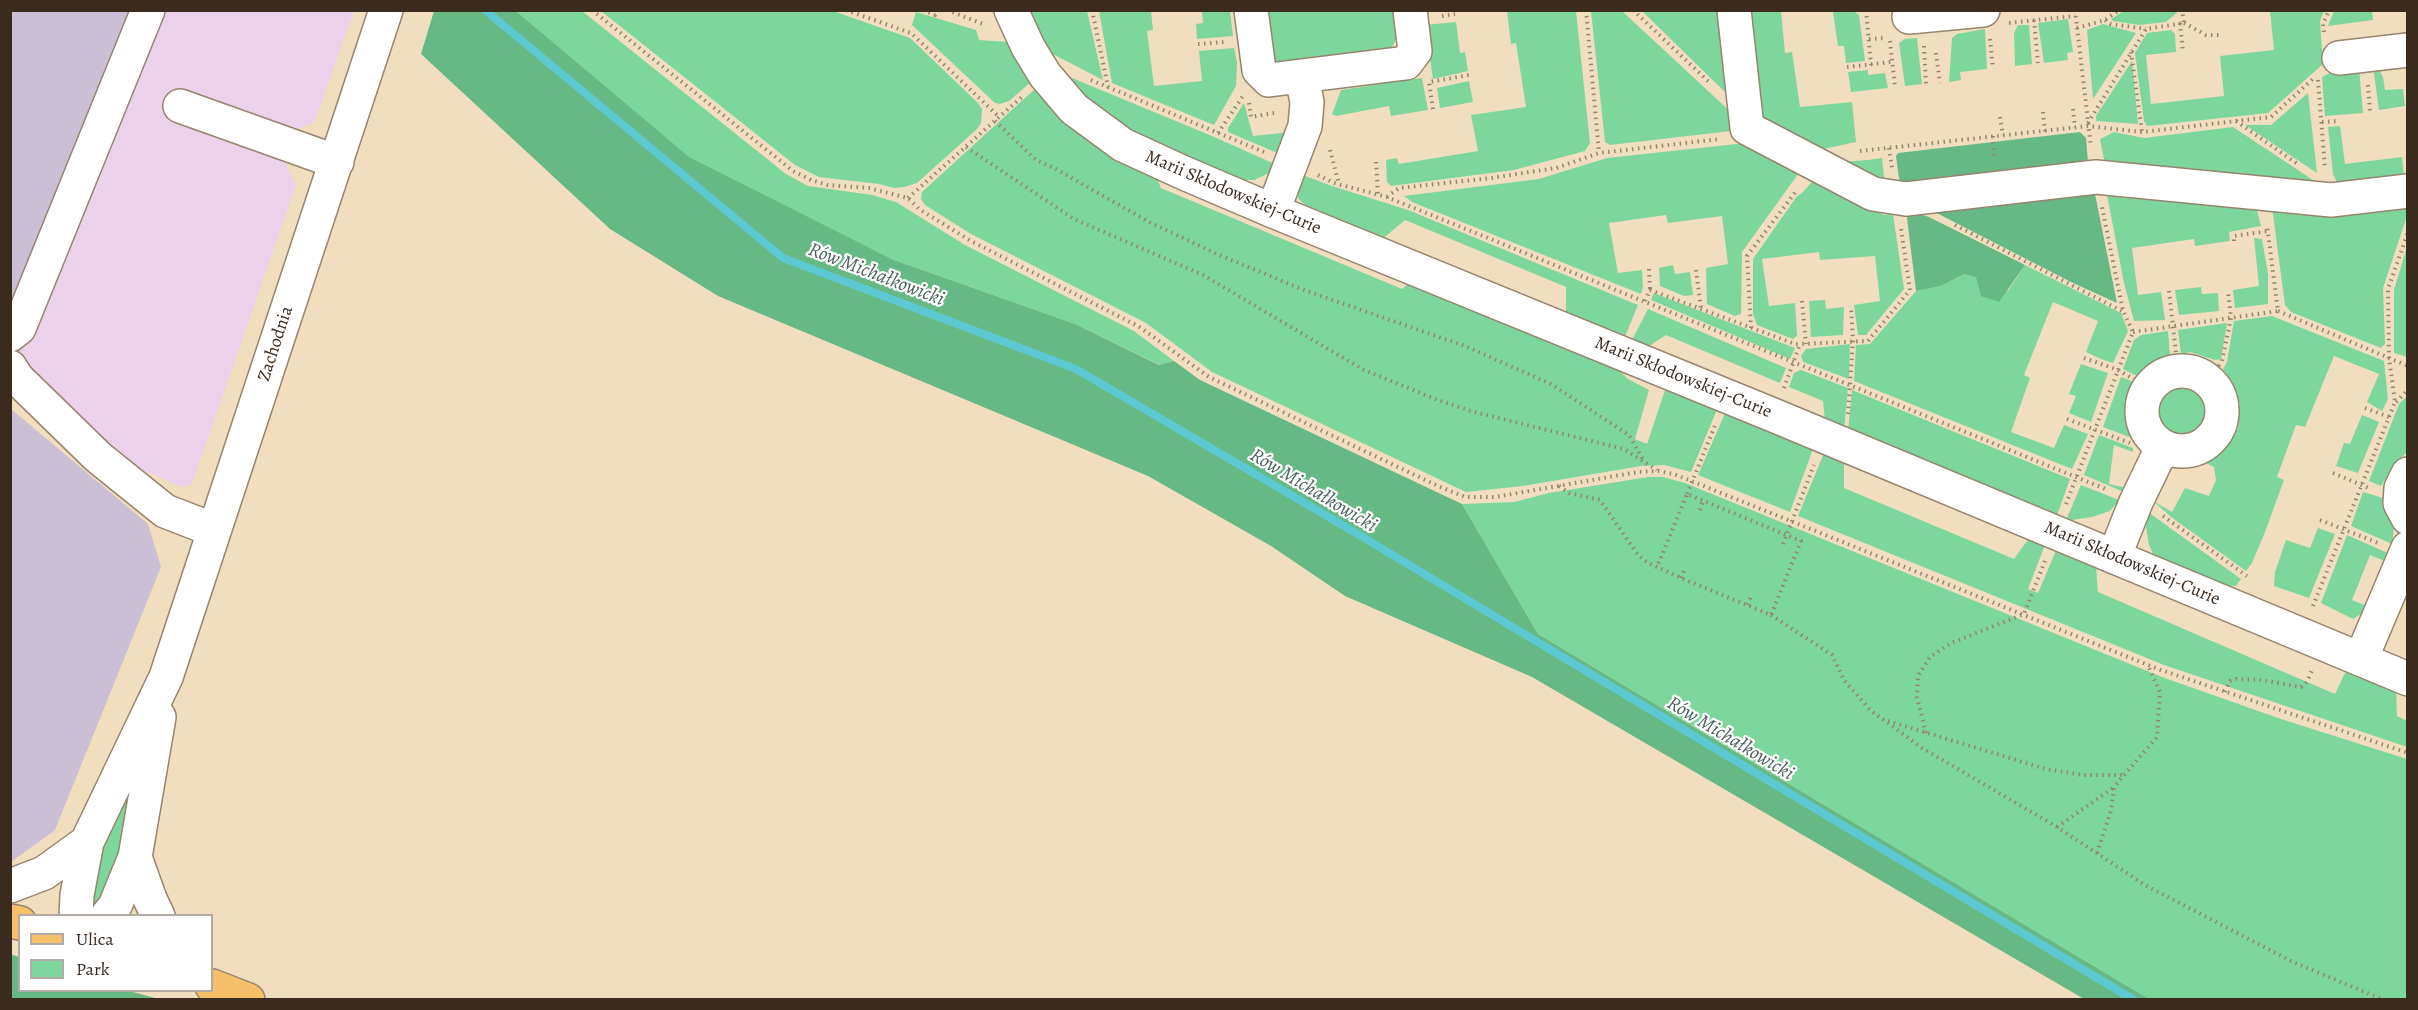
<!DOCTYPE html>
<html>
<head>
<meta charset="utf-8">
<style>
  body { margin:0 }
  #map { position:relative; width:2418px; height:1010px; overflow:hidden; background:#f1debf; font-family:Alegreya,serif }
  canvas { display:block }
  .frame { position:absolute; inset:0; border:12px solid #3b2a1e; pointer-events:none }
  .legend { position:absolute; left:18px; top:914px; width:195px; height:78px; box-sizing:border-box; background:#fff; border:2px solid #b1aaa5; margin:0; padding:8px 10px; list-style:none; font-size:18px; color:#3b2a1e }
  .legend li { display:flex; align-items:center; gap:12px; height:30px }
  .legend b { width:30px; border:2px solid #b1aaa5 }
</style>
</head>
<body>
<div id="map">
<canvas width="2418" height="1010"></canvas>
<div class="frame"></div>
<ul class="legend">
<li><b style="height:8px;background:#f6c06b"></b>Ulica</li>
<li><b style="height:16px;background:#7dd79d"></b>Park</li>
</ul>
</div>
<script>
const c = document.querySelector('canvas').getContext('2d');
c.lineJoin = 'round';
function fillPath(path, color) {
  c.fillStyle = color;
  c.fill(path, 'evenodd');
}
function shape(rows) {
  const path = new Path2D();
  for (const r of rows) {
    if (r.length === 3) {
      path.moveTo(r[0] + r[2], r[1]);
      path.arc(r[0], r[1], r[2], 0, 2 * Math.PI);
      continue;
    }
    path.moveTo(r[0], r[1]);
    for (let i = 2; i < r.length; i += 2) path.lineTo(r[i], r[i + 1]);
  }
  return path;
}
function strokePath(path, color, width, dash) {
  c.strokeStyle = color;
  c.lineWidth = width;
  c.lineCap = dash ? 'butt' : 'round';
  c.setLineDash(dash || []);
  c.stroke(path);
}
function write(font, color, halo, rows, align = 'center') {
  c.font = font + ' Alegreya,serif';
  c.lineWidth = 4.5;
  c.setLineDash([]);
  c.textBaseline = 'middle';
  c.strokeStyle = halo;
  c.fillStyle = color;
  for (const [text, x, y, turn = 0] of rows) {
    c.save();
    c.translate(x, y);
    c.rotate((+turn || 0) * Math.PI / 180);
    c.textAlign = isNaN(turn) ? turn : align;
    if (halo) c.strokeText(text, 0, 0);
    c.fillText(text, 0, 0);
    c.restore();
  }
}
fillPath(shape([
  [159,11,354,11,314,123,292,131,282,157,296,185,192,484,182,487,129,464,30,368,19,355]
]), '#ecd1ea');
fillPath(shape([
  [11,11,159,11,19,355,11,382],
  [11,409,148,524,161,567,55,830,11,862]
]), '#cbbfd5');
fillPath(shape([
  [516,11,582,11,786,174,808,186,872,195,896,202,965,245,1134,331,1174,361,1160,365,1075,324,894,260,688,157],
  [601,11,833,11,910,38,977,102,982,109,981,123,977,129,917,183,904,187,894,188,879,184,819,177,795,165],
  [1027,11,1087,11,1103,80,1045,50],
  [1099,11,1151,11,1153,30,1147,31,1154,86,1202,81,1199,51,1234,48,1237,62,1236,86,1214,125,1112,83],
  [1202,11,1230,11,1233,36,1197,39,1196,24,1203,23],
  [1262,11,1395,11,1398,34,1393,46,1382,53,1289,67,1273,62],
  [1507,11,1576,11,1590,143,1585,151,1514,170,1391,186,1387,182,1386,160,1397,158,1399,164,1478,151,1471,115,1526,107,1516,43,1511,44],
  [1591,11,1622,11,1735,116,1736,125,1731,131,1610,145,1605,142],
  [1642,11,1724,11,1727,94],
  [1747,11,1781,11,1785,53,1792,52,1800,107,1852,102,1856,142,1819,150,1759,116],
  [2124,11,2179,10,2179,11,2166,22,2139,25,2113,21,2111,19],
  [2270,11,2324,11,2320,21,2323,64,2268,113,2147,126,2144,121,2135,53,2147,33,2171,30,2175,34,2176,52,2146,55,2151,104,2224,96,2220,56,2274,50],
  [2334,11,2372,11,2373,20,2328,26],
  [916,12,976,30,979,40,1009,42,1032,81,1009,101,1000,104,995,103,912,25],
  [1855,12,1859,15,1865,61,1846,63,1844,46,1838,46,1833,12],
  [2068,19,2073,52,2067,53,2068,60,2044,63,2038,23],
  [1456,22,1460,53,1465,52,1468,71,1433,79,1425,25],
  [2103,24,2136,33,2093,99,2087,30],
  [2018,25,2029,25,2032,64,2015,66,2014,33],
  [1985,29,1987,69,1960,72,1961,80,1949,82,1952,38,1957,34],
  [1917,38,1922,84,1905,86,1899,43,1905,39],
  [2132,61,2138,124,2096,121,2096,116],
  [2373,66,2377,66,2383,77,2385,90,2403,89,2405,106,2379,110],
  [2359,68,2363,113,2325,116,2322,77,2337,69],
  [1868,70,1868,75,1885,73,1888,88,1851,92,1848,72],
  [1060,73,1212,136,1277,165,1267,174,1254,180,1242,180,1150,142,1092,105],
  [1422,78,1428,110,1391,116,1389,106,1336,116,1332,114,1341,90],
  [1469,81,1473,102,1440,108,1437,88],
  [1036,88,1156,176,1161,188,1402,289,1413,280,1611,363,1628,379,1649,390,1635,439,1647,444,1666,387,1718,407,1691,472,1664,465,1641,466,1523,486,1466,492,1212,372,1146,323,971,234,925,205,921,199,922,192],
  [2308,93,2317,173,2245,125,2271,125],
  [1244,103,1253,136,1291,132,1282,155,1228,132,1228,128],
  [2340,126,2345,164,2402,157,2404,176,2338,184,2333,174,2328,127],
  [2233,127,2316,182,2105,165,2100,139,2114,132,2144,138],
  [1746,143,1801,170,1742,252,1741,314,1735,316,1707,304,1706,268,1728,264,1722,216,1668,223,1666,215,1609,223,1618,273,1642,270,1643,287,1641,294,1412,202,1404,196,1539,179,1607,158],
  [1882,158,1885,186,1840,162,1868,160],
  [1300,174,1329,185,1408,210,1638,305,1624,339,1566,316,1566,287,1405,220,1381,240,1306,206,1298,198,1296,186],
  [1816,177,1884,215,1893,214,1904,289,1866,335,1858,335,1854,305,1880,301,1875,256,1820,260,1819,252,1762,259,1769,306,1795,303,1797,336,1793,339,1757,325,1753,314,1753,259,1797,196,1802,193],
  [2106,190,2256,206,2261,226,2229,232,2230,241,2195,246,2194,239,2132,248,2138,295,2161,292,2165,320,2134,321,2124,283],
  [2407,199,2407,216,2383,288,2385,344,2381,348,2291,312,2285,305,2272,207],
  [2254,238,2262,239,2268,274,2268,304,2235,308,2233,290,2259,286],
  [2407,247,2407,357,2394,353,2394,290],
  [1673,265,1675,274,1690,272,1693,295,1684,296,1660,286,1659,268],
  [2025,265,2121,313,2128,331,2113,363,2101,359,2086,352,2098,321,2053,302,2024,375,2030,378,2011,432,2054,448,2064,425,2088,434,2072,469,1854,381,1856,345,1870,344,1916,291,1941,286,1964,274,1976,276,2008,291],
  [2201,287,2202,294,2218,293,2219,311,2179,315,2175,290],
  [1654,293,1795,348,1790,359,1651,300],
  [1825,300,1826,309,1844,307,1843,335,1811,337,1809,301],
  [1648,309,1786,368,1780,383,1666,335,1646,348,1631,342],
  [2272,316,2384,361,2388,399,2382,411,2367,402,2379,374,2334,356,2305,427,2296,425,2277,477,2284,480,2265,532,2252,563,2246,571,2171,517,2153,501,2172,512,2185,488,2209,496,2216,480,2214,467,2202,461,2218,454,2238,429,2240,404,2230,379,2223,369,2227,362,2234,321],
  [2227,323,2221,359,2215,360,2190,352,2181,354,2178,330],
  [2168,331,2170,356,2156,360,2139,377,2123,369,2134,340,2141,335],
  [1850,344,1849,379,1803,362,1801,356,1806,349],
  [2081,364,2108,373,2091,422,2069,413,2076,396,2069,394],
  [1801,370,1848,388,1844,430,1825,421,1823,401,1789,387,1794,373],
  [2121,377,2136,383,2127,411,2132,438,2103,427],
  [2184,407,28],
  [1852,390,2070,479,2056,518,1848,431],
  [2407,396,2407,452,2391,469,2381,486,2369,481,2399,404],
  [1726,411,1813,449,1790,512,1698,475],
  [2362,415,2379,422,2358,473,2336,466,2344,443,2350,444],
  [2099,435,2133,448,2133,452,2114,445,2109,484,2127,488,2126,493,2084,475],
  [1824,453,1844,463,1844,488,2014,559,2029,538,2045,545,2028,589,2038,593,2057,548,2096,567,2098,592,2335,694,2345,673,2350,670,2396,689,2397,716,2407,721,2407,747,2164,665,1798,516],
  [1648,477,1663,477,1685,483,2162,677,2281,719,2407,759,2407,999,2149,999,1538,634,1462,504,1514,502,1549,493],
  [2081,485,2119,500,2110,511,2092,517,2072,520,2067,518],
  [2363,492,2383,498,2386,513,2394,527,2392,544,2351,526],
  [2148,512,2241,579,2236,586,2224,585,2154,556,2149,545,2146,527],
  [2318,528,2335,534,2309,598,2274,586,2275,572,2286,540,2310,548],
  [2347,535,2390,554,2387,562,2370,555,2352,600,2367,606,2361,614,2353,619,2321,603],
  [146,747,108,900,97,914,85,904,86,889,141,749]
]), '#7dd79d');
fillPath(shape([
  [434,11,516,11,689,157,894,260,1075,324,1159,365,1174,361,1200,380,1462,504,1538,634,2149,999,2084,999,1532,677,1345,596,1271,546,1148,476,718,296,610,229,421,54],
  [2080,132,2086,138,2088,162,1900,186,1896,156,1898,153],
  [2089,187,2095,194,2117,303,2071,282,1923,206],
  [1906,210,1929,217,2025,265,1999,302,1981,296,1976,277,1964,274,1941,286,1916,291],
  [10,954,19,957,20,990,129,991,159,999,11,999]
]), '#66b884');
strokePath(shape([
  [485,10,783,258,1076,369,1361,536,2134,1000]
]), '#5cc9d0', 8);
const minor = shape([
  [1011,10,1028,47,1045,75,1074,109,1123,145,1184,173,1273,211,1773,415,2408,679],
  [1251,10,1259,70,1269,80,1406,63,1415,51,1410,10],
  [1734,10,1747,128,1873,194,1906,199,2096,177,2331,200,2408,191],
  [1909,17,1983,10],
  [2339,58,2408,50],
  [180,106,337,162],
  [1273,211,1305,126,1307,102,1302,77],
  [10,335,19,328,148,10],
  [10,367,17,378,98,457,165,511,214,530],
  [2182,411,40],
  [2408,474,2401,488,2400,503,2408,518],
  [2114,557,2136,502,2163,446],
  [2361,659,2408,548],
  [135,857,150,899,158,916],
  [10,886,44,873,87,842],
  [76,916,77,895,87,842,166,677,386,10],
  [107,916,115,906,135,857,159,717]
]);
const major = shape([
  [10,921,20,923],
  [212,986,248,1000]
]);
strokePath(minor, '#96846e', 36);
strokePath(major, '#96846e', 36);
strokePath(shape([
  [592,10,793,171,811,180,828,185,869,188,908,198,919,209,971,241,1138,326,1209,377,1438,486,1465,497,1495,497,1638,472,1658,471,1674,474,2158,669,2408,753],
  [846,10,911,33,999,117],
  [923,10,935,15,937,10],
  [947,10,983,24],
  [1092,10,1108,87],
  [1586,10,1599,153],
  [1633,10,1710,83],
  [1866,10,1871,65],
  [2075,10,2091,147],
  [1442,16,1455,14],
  [2034,20,2038,63],
  [2105,20,2111,24,2146,29],
  [2009,23,2075,16],
  [2180,23,2183,51],
  [2184,23,2206,35,2221,35],
  [2077,28,2105,20,2119,10],
  [2324,32,2323,24,2329,10],
  [1869,39,1886,38],
  [1990,39,1993,68],
  [1890,41,1895,87],
  [1198,44,1224,42],
  [1924,46,1926,84],
  [2131,52,2142,132],
  [1936,53,1940,83],
  [1847,67,1891,62],
  [1091,80,1264,152],
  [2318,80,2325,168],
  [2368,85,2370,111],
  [1249,103,1251,117,1274,113],
  [1433,109,1429,82,1469,75],
  [2073,109,2075,127],
  [2043,112,2045,131],
  [2000,117,2003,135],
  [995,121,1036,160,1054,168,1149,222,1217,254,1304,290,1465,346,1551,384,1629,435,1644,461],
  [2236,121,2299,165],
  [2322,122,2339,121],
  [2088,123,2146,29,2184,23,2182,10],
  [1218,133,1243,96],
  [1993,136,1994,159],
  [966,147,1074,219,1203,275,1362,369,1435,399,1474,412,1624,449,1657,470],
  [1889,148,1892,168],
  [1330,150,1339,184],
  [1860,151,2088,126,2142,132,2271,117,2315,77],
  [2407,156,2408,157],
  [1376,162,1378,194],
  [1318,175,1334,183,1387,197,2108,490],
  [1387,197,1399,188,1491,178,1556,168,1599,153,1720,139],
  [908,198,1024,95],
  [1955,225,2122,311],
  [2234,241,2234,236,2268,231],
  [1649,269,1650,290],
  [1696,270,1701,309],
  [2169,291,2178,371],
  [1645,301,1650,290,1795,344,1868,341,1910,290,1901,229],
  [1802,301,1806,344],
  [2278,311,2408,366],
  [1751,328,1747,256,1797,190],
  [2133,332,2278,311,2267,225],
  [2084,358,2118,370,2149,388],
  [2209,381,2222,361,2231,318,2228,291],
  [1784,388,1800,344],
  [2396,402,2408,390],
  [2365,408,2389,417],
  [1848,414,1853,341,1851,306],
  [2067,419,2130,443],
  [2333,473,2371,489],
  [1559,486,1569,493,1600,500,1638,555,1648,563,1657,567,1681,578,1771,615,1801,541,1687,494,1657,567],
  [1687,494,1716,423],
  [2066,504,2133,332,2123,311,2102,207],
  [1700,510,1703,501],
  [2163,516,2247,576],
  [2320,520,2378,543],
  [1783,544,1814,465],
  [1681,578,1685,568],
  [1748,605,1751,596],
  [2313,606,2395,402,2389,358,2388,289,2408,232],
  [1771,615,1832,655,1844,680,1870,710,1922,748,2057,827,2145,885,2293,962,2384,1000],
  [2225,692,2230,681,2236,679,2262,680,2301,687,2307,682,2312,670],
  [1888,721,2046,769,2083,775,2125,775],
  [1926,733,1917,697,1918,676,1930,657,1951,643,2024,614,2045,561],
  [2057,827,2113,788],
  [2097,853,2111,811,2114,787,2157,737,2160,692,2148,666]
]), '#96846e', 4, [1.5, 4.5]);
strokePath(minor, '#fff', 33);
strokePath(major, '#f6c06b', 33);
write('18px', '#3b2a1e', '#fff', [
  ["Marii Skłodowskiej-Curie",1233,193,23],
  ["Zachodnia",276,344,-72],
  ["Marii Skłodowskiej-Curie",1683,378,22],
  ["Marii Skłodowskiej-Curie",2132,564,23]
]);
write('italic 20px', '#47625c', '#fff', [
  ["Rów Michałkowicki",876,275,21],
  ["Rów Michałkowicki",1313,491,31],
  ["Rów Michałkowicki",1730,739,31]
]);
</script>
</body>
</html>
